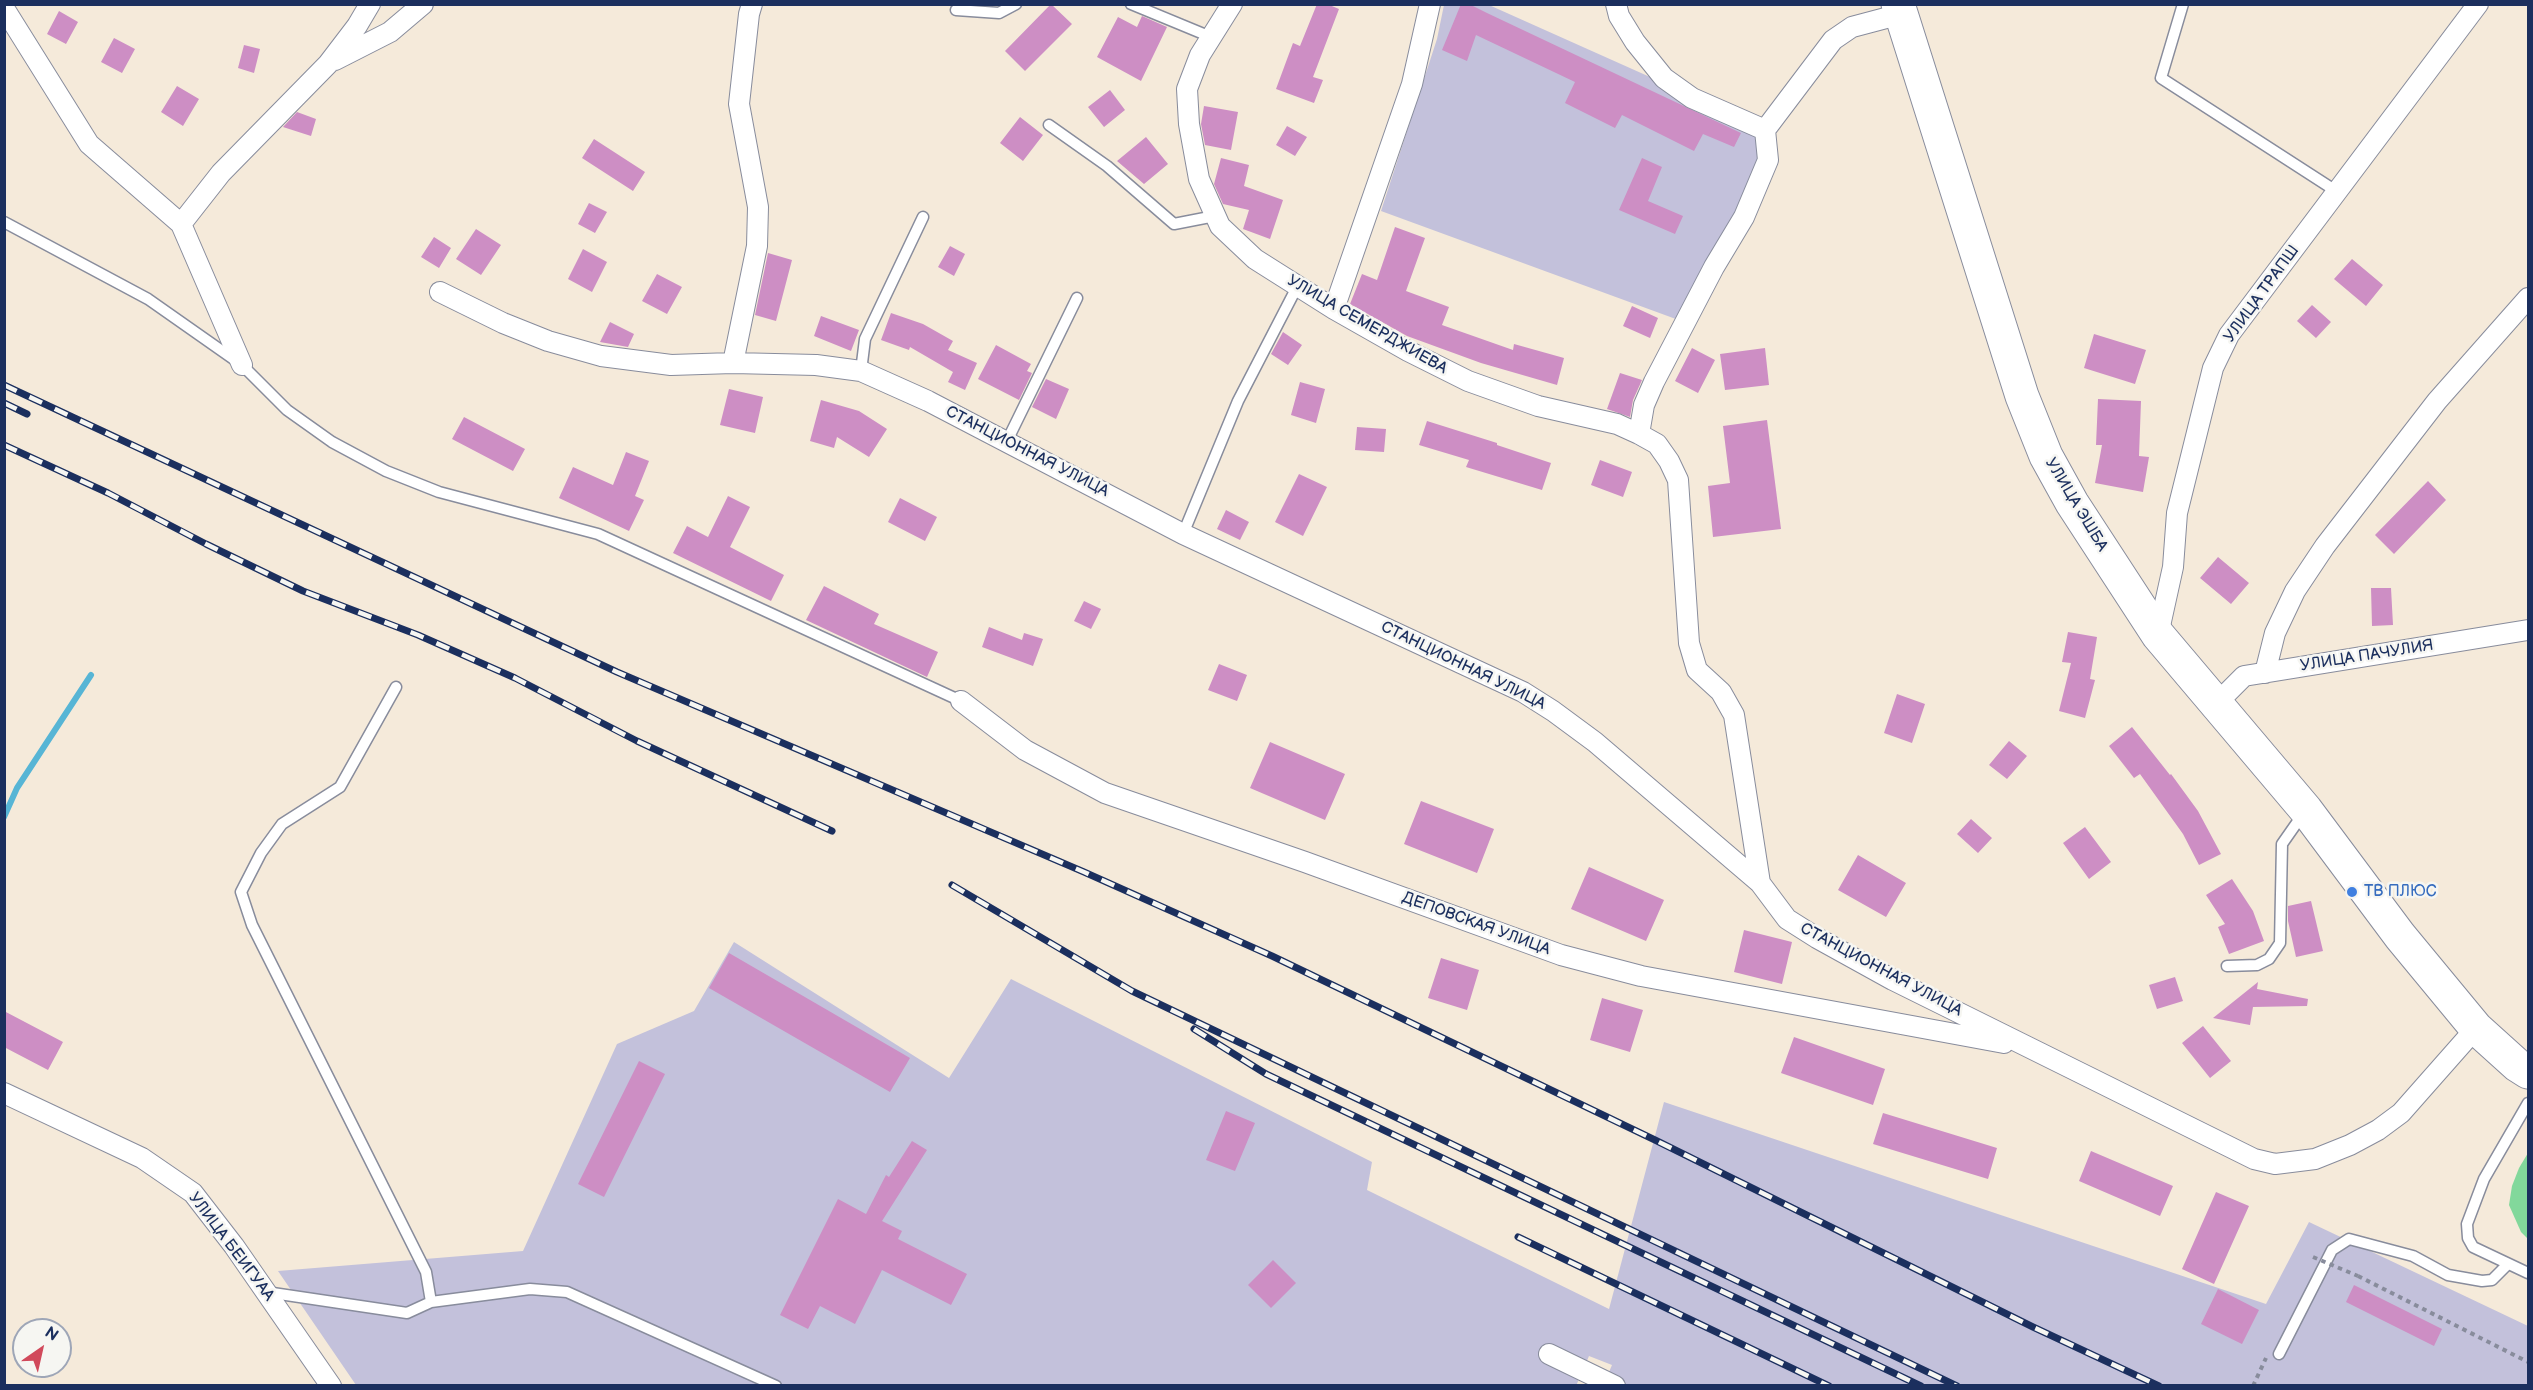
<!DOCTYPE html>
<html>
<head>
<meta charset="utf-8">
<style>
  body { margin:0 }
  #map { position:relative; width:2533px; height:1390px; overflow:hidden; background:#f5eada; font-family:"Balsamiq Sans",sans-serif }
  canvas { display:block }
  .frame { position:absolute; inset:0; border:6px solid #1b2f5e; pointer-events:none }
  .north { position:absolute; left:12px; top:1318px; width:60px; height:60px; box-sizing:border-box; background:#f6f6f2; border:2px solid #9ea6b7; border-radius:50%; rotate:34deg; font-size:16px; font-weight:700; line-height:24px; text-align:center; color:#1b2f5e }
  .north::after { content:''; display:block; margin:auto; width:21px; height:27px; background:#d1495b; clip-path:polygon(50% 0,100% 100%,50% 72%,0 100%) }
</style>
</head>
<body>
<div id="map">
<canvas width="2533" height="1390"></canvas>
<div class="frame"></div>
<div class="north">N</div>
</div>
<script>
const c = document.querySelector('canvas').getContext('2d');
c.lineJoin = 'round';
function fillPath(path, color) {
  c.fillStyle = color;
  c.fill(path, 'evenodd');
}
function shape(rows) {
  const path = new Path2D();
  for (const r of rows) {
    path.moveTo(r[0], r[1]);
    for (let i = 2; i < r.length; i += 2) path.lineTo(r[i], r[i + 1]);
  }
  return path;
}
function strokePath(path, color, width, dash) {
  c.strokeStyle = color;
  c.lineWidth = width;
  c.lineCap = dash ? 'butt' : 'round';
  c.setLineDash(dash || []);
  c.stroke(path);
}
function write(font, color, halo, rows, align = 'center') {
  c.font = font + ' "Balsamiq Sans",sans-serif';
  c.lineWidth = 5;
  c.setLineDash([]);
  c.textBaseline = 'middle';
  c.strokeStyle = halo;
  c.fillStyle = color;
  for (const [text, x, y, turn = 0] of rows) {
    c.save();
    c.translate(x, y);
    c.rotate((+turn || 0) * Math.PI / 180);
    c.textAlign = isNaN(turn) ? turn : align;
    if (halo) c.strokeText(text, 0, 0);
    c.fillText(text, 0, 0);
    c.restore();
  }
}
fillPath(shape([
  [1444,5,1489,5,1773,132,1684,322,1381,211,1437,39],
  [734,942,949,1078,1011,979,1372,1162,1367,1190,1609,1309,1664,1102,2266,1304,2309,1222,2528,1326,2528,1385,1603,1386,1612,1365,1589,1356,1576,1386,356,1385,278,1271,523,1251,617,1044,694,1011]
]), '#c3c1db');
fillPath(shape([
  [2528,1153,2528,1239,2521,1232,2509,1205,2512,1186,2519,1168]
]), '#82d89b');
strokePath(shape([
  [4,817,17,788,91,675]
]), '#57b5d5', 6);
fillPath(shape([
  [1051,4,1072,24,1025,71,1005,51],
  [1317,4,1327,4,1339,9,1313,77,1323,80,1314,103,1276,89,1293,43,1300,46],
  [1461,4,1469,4,1487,13,1741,133,1734,147,1703,134,1694,151,1622,115,1615,128,1565,103,1575,82,1476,35,1467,61,1442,50],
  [59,11,78,22,66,44,47,34],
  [1142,16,1167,27,1141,81,1097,57,1118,17,1137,27],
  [114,38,135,49,122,73,101,62],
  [244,45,260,49,254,73,238,68],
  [177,86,199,99,183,126,161,112],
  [1110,90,1125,110,1104,127,1088,107],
  [1204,106,1238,112,1231,150,1205,145,1201,124],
  [297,112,316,119,311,136,283,127],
  [1020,117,1043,135,1023,161,1000,143],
  [1287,126,1307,137,1295,156,1276,145],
  [1146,137,1168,164,1144,184,1117,161],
  [594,139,645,172,633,191,582,158],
  [1221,158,1249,165,1244,186,1283,200,1270,239,1243,229,1249,210,1223,204,1214,184],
  [1642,158,1662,167,1648,201,1683,216,1675,234,1619,210],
  [589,203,607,212,595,233,578,224],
  [1395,227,1425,238,1406,291,1449,307,1442,325,1513,350,1514,344,1564,358,1557,385,1481,363,1407,336,1350,304,1362,274,1377,280],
  [476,229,501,245,481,275,456,259],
  [434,237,451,248,439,268,421,257],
  [950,246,965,254,954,276,938,267],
  [583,249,607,262,592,292,568,279],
  [768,253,792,260,776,321,755,315],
  [2352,259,2383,285,2366,306,2334,279],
  [657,274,682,287,667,314,642,301],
  [2312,305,2331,322,2316,338,2297,321],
  [1632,306,1658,318,1650,338,1623,326],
  [891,313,923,324,953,341,948,350,977,363,965,390,948,382,953,372,910,347,909,350,881,340],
  [821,316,859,330,851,351,814,336],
  [610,322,634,334,628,347,600,342],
  [1283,332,1302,345,1288,365,1271,354],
  [2094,334,2146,350,2135,384,2084,368],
  [996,345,1031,364,1027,371,1032,373,1019,400,978,379],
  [1692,348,1715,360,1698,393,1675,381],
  [1765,348,1769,385,1725,390,1720,354],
  [1620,373,1642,380,1633,400,1630,417,1607,409],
  [1046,379,1069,389,1056,419,1032,407],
  [1300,382,1325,389,1316,423,1291,415],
  [729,389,763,397,755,433,720,425],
  [2098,399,2141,401,2139,456,2149,457,2143,492,2095,483,2102,445,2096,445],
  [821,400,859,411,887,429,869,457,837,437,834,448,810,441],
  [464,417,525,449,513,471,452,439],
  [1767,420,1781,529,1713,537,1708,486,1730,483,1723,426],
  [1427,421,1497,443,1497,445,1551,463,1542,490,1466,467,1469,460,1419,445],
  [1357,427,1386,429,1384,452,1355,450],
  [626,452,649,461,635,496,644,500,629,531,559,498,573,467,613,485],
  [1600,460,1632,472,1623,497,1591,485],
  [1299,474,1327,487,1303,536,1275,522],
  [2428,481,2446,500,2394,554,2375,535],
  [728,496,750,507,730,547,784,575,771,601,673,553,687,526,708,537],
  [900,498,937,517,925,541,888,522],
  [1226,510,1249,522,1240,540,1217,529],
  [2218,557,2249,583,2231,604,2200,578],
  [824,586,879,614,874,624,938,652,927,677,806,620],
  [2371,588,2391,588,2393,625,2372,626],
  [1084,601,1101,609,1091,629,1074,621],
  [989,627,1022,640,1024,633,1043,639,1033,666,982,647],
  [2068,632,2097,637,2090,679,2095,680,2085,718,2059,711,2071,663,2062,662],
  [1219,664,1247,675,1237,701,1208,690],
  [1897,694,1925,704,1912,743,1884,733],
  [2132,727,2170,775,2171,774,2198,811,2221,854,2199,865,2183,834,2140,774,2134,778,2109,746],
  [2009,741,2027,756,2007,779,1989,765],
  [1270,742,1345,774,1325,820,1250,788],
  [1421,801,1494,829,1477,873,1404,844],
  [1971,819,1992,838,1978,853,1957,834],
  [2085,827,2111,862,2089,879,2063,843],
  [1858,855,1906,883,1886,917,1838,890],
  [1589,867,1664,900,1646,941,1571,909],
  [2232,879,2253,911,2264,941,2229,954,2218,927,2225,924,2206,895],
  [2311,901,2323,951,2296,957,2288,921,2288,906],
  [1744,930,1792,942,1782,984,1734,972],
  [729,953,910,1058,890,1092,709,988],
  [1441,958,1479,970,1467,1010,1428,998],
  [2175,977,2183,1001,2157,1009,2149,985],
  [2258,982,2257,989,2308,999,2307,1006,2253,1007,2250,1025,2213,1018],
  [1602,998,1643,1010,1630,1052,1590,1040],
  [4,1011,63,1042,48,1070,4,1047],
  [2203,1026,2231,1061,2210,1078,2182,1043],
  [1794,1037,1885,1069,1873,1105,1781,1073],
  [639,1061,665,1074,604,1197,578,1184],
  [1226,1111,1255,1123,1235,1171,1206,1160],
  [1883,1113,1997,1148,1988,1179,1873,1144],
  [912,1141,927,1150,882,1221,902,1231,898,1239,967,1274,951,1305,882,1270,855,1324,820,1306,808,1329,780,1315,838,1199,866,1214,886,1175,889,1177],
  [2091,1151,2173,1186,2160,1216,2079,1181],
  [2216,1192,2249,1206,2214,1284,2182,1269],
  [1273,1260,1296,1283,1271,1308,1248,1285],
  [2354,1285,2442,1329,2434,1346,2346,1302],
  [2218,1289,2259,1310,2242,1344,2201,1324]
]), '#cd8ec4');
const lane = shape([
  [1131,4,1211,37],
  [2183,4,2161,78,2336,191],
  [956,10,999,13,1016,4],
  [1049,125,1107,166,1174,224,1215,216],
  [4,222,148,299,242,365,287,410,332,442,386,471,439,492,598,534,961,701],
  [861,371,865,339,923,217],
  [1007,441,1077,298],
  [1183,534,1238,401,1298,285],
  [2227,966,2257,965,2269,959,2280,943,2282,844,2303,814],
  [2528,1103,2484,1179,2467,1224,2468,1238,2473,1247,2528,1273],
  [266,1292,407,1313,431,1302,426,1272,252,925,241,892,261,853,282,824,340,787,396,687],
  [431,1302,530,1289,567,1292,776,1386],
  [2279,1354,2332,1250,2349,1239,2413,1256,2448,1275,2482,1281,2492,1280,2508,1264]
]);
const street = shape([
  [1232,4,1200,55,1187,89,1189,124,1199,179,1220,226,1255,259,1334,309,1408,351,1468,381,1538,406,1617,424,1639,434,1657,444,1669,461,1678,480,1689,643,1697,670,1721,692,1734,715,1760,883],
  [1616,4,1619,16,1635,42,1664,78,1692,98,1765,130],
  [4,8,89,144,181,224,242,365],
  [335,60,390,32,423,4],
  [181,224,221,173,328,64,357,26,370,4],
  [440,292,503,323,548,341,601,356,671,365,733,363,816,365,861,371,928,401,1183,534,1523,692,1553,711,1595,742,1760,883,1787,919,1817,938,1893,980,2254,1159,2275,1164,2315,1159,2350,1145,2378,1130,2401,1113,2476,1028],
  [1334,309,1412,84,1430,4],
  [733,363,757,246,758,207,739,104,749,14,752,4],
  [1639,434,1644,405,1654,382,1714,267,1744,217,1768,160,1765,130,1833,40,1852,27,1901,14],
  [2158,635,2173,567,2177,513,2213,368,2229,335,2478,4],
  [2265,673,2275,633,2295,591,2325,546,2437,401,2528,298],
  [961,701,1025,750,1105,793,1305,862,1561,955,1641,976,2004,1043],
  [2216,704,2244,676,2528,630],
  [4,1093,142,1158,193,1193,234,1246,331,1386],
  [1549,1354,1615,1386]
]);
const highway = shape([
  [1898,4,2022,396,2046,456,2072,503,2158,635,2306,810,2400,936,2476,1028,2517,1065,2528,1072]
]);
strokePath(lane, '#888c9c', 13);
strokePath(street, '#888c9c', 22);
strokePath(highway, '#888c9c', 35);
strokePath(shape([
  [2358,1276,2528,1362],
  [2253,1386,2266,1358]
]), '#888c9c', 4, [4.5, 4.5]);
strokePath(lane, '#fff', 10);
strokePath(street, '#fff', 20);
strokePath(highway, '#fff', 33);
const rail = shape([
  [4,385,617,672,1084,872,1272,956,1655,1140,2033,1327,2159,1386],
  [4,403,27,414],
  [4,445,108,493,206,544,303,591,418,635,515,678,637,741,832,831],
  [952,885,1132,991,1957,1386],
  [1194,1029,1266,1074,1921,1386],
  [1518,1237,1829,1386]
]);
strokePath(rail, '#1b2f5e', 7);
strokePath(rail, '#f6f6f2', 4.5, [14]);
strokePath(shape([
  [2313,1257,2358,1276]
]), '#888c9c', 4, [4.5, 4.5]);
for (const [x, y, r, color] of [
  [2352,892,6,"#3f7fe0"]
]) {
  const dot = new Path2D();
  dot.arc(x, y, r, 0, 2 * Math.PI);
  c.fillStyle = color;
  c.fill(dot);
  strokePath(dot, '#f6f6f2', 2);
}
write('16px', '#1b2f5e', '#f6f6f2', [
  ["УЛИЦА ТРАПШ",2262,294,-54],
  ["УЛИЦА СЕМЕРДЖИЕВА",1367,325,30],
  ["СТАНЦИОННАЯ УЛИЦА",1027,452,27],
  ["УЛИЦА ЭШБА",2076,505,59],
  ["УЛИЦА ПАЧУЛИЯ",2367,656,-9],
  ["СТАНЦИОННАЯ УЛИЦА",1463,666,26],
  ["ДЕПОВСКАЯ УЛИЦА",1476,924,20],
  ["СТАНЦИОННАЯ УЛИЦА",1881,970,28],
  ["УЛИЦА БЕИГУАА",231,1247,53]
]);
write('16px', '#366cbe', '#f6f6f2', [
  ["ТВ ПЛЮС",2364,892]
], 'left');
</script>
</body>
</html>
